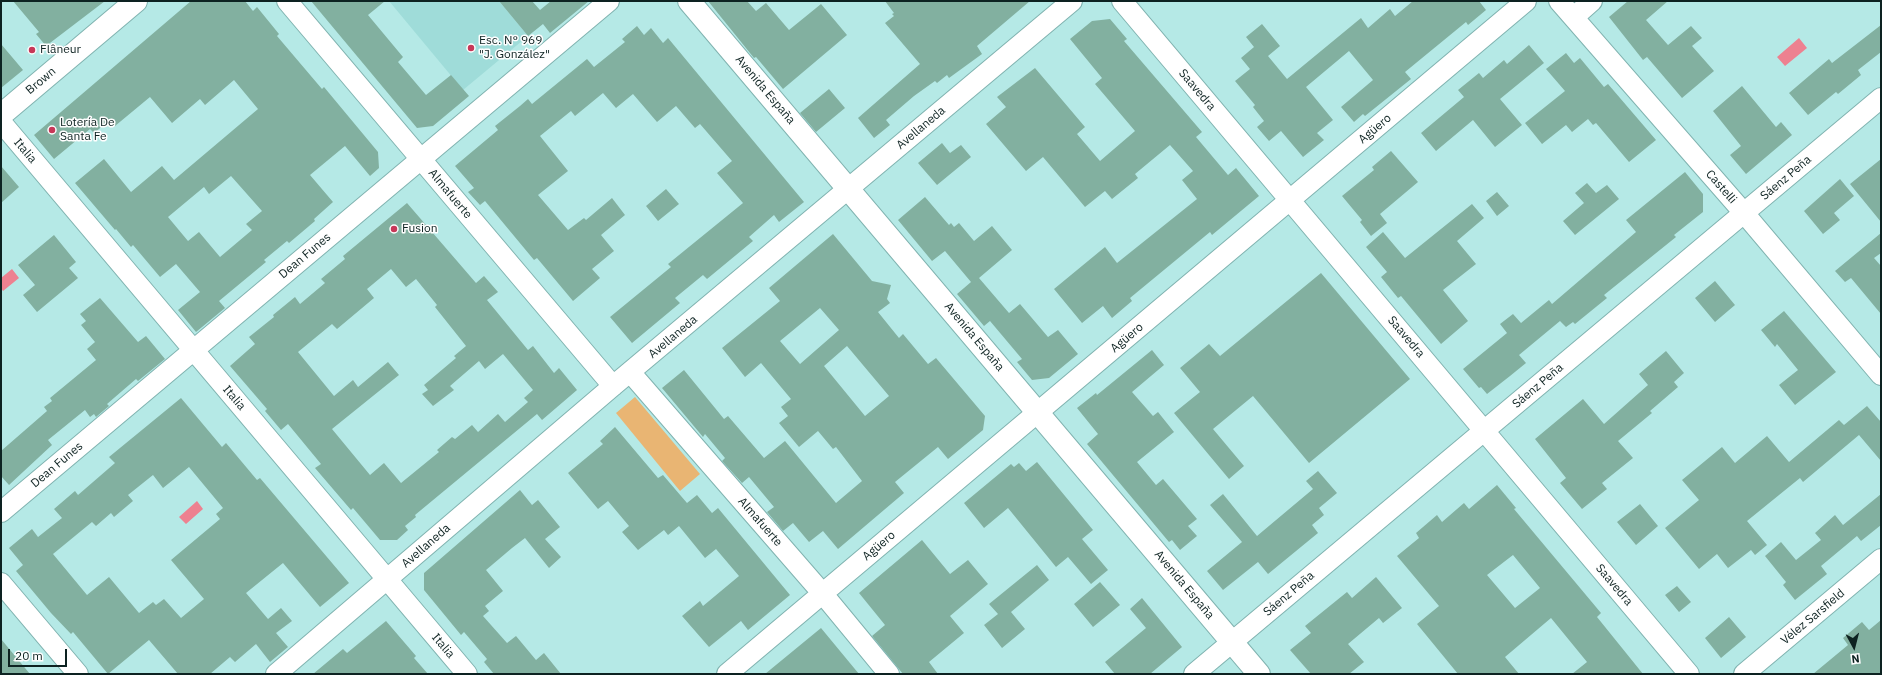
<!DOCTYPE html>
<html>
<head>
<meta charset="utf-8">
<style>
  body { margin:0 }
  #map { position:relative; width:1882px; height:675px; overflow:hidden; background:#b5e9e6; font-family:"IBM Plex Sans",sans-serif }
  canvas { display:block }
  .frame { position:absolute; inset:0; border:2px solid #0d2221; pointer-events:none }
  .north { position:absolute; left:1834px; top:627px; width:40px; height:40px; -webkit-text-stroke:3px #fefefe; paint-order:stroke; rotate:173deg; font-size:11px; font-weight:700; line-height:16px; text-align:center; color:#0d2221 }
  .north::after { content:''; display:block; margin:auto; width:14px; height:18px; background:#0d2221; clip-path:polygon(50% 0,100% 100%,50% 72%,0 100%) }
  .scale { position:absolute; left:8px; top:649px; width:59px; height:18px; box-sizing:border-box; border:2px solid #0d2221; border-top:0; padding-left:5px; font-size:12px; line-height:14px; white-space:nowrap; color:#0d2221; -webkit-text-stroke:3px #fefefe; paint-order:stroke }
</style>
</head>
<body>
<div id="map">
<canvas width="1882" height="675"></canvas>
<div class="frame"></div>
<div class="north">N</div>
<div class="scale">20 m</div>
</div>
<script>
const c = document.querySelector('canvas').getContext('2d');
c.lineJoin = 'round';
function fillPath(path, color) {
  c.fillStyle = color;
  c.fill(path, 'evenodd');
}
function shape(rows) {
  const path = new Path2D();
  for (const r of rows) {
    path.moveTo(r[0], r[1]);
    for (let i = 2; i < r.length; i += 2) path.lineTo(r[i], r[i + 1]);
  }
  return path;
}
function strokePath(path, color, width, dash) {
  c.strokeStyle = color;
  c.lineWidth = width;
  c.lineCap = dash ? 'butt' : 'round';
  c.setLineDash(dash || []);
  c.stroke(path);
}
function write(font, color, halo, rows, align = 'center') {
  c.font = font + ' "IBM Plex Sans",sans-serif';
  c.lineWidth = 3;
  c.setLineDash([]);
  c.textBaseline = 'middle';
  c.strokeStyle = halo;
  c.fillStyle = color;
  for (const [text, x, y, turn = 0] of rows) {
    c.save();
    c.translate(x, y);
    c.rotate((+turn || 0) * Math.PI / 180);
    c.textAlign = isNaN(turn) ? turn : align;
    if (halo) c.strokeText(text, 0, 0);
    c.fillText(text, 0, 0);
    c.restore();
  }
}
fillPath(shape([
  [389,1,499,1,528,36,463,90]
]), '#9fdcd9');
fillPath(shape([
  [635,397,700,474,680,491,616,413]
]), '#e9b573');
fillPath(shape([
  [1799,38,1807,48,1785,66,1777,57],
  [12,269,19,278,3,291,1,288,1,278],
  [197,501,203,509,186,524,179,517]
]), '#ed8190');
fillPath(shape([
  [13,1,105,1,46,46,36,34,39,32],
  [191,1,245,1,253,11,257,7,279,34,277,36,322,89,324,87,378,152,379,168,370,176,345,146,310,175,333,202,314,219,315,221,289,243,287,241,264,260,266,262,219,301,225,308,196,332,178,310,200,292,176,264,160,277,133,245,131,247,116,229,115,230,75,183,104,159,131,192,162,166,174,180,258,109,234,80,205,105,200,99,172,123,150,97,115,126,110,120,94,133,90,129,54,159,34,135],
  [231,176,262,211,246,224,252,230,220,257,199,232,188,241,168,217,204,187,209,194],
  [311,1,385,1,368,15,403,57,398,62,426,95,451,75,469,96,433,126,417,128],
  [499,1,532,1,540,10,551,1,589,1,550,33,543,24,528,36],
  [708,1,747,1,756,11,766,3,789,30,821,4,847,35,783,89,756,57,754,58],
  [885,1,1030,1,977,46,982,54,949,78,947,75,937,83,935,81,914,96,886,120,890,125,874,138,858,118,920,64,885,23,894,16,892,14,894,13],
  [1413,1,1479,1,1486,10,1468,25,1466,22,1405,72,1411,79,1365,116,1363,114,1354,122,1341,107,1373,80,1349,51,1306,87,1333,120,1317,133,1324,140,1303,157,1281,131,1269,141,1257,127,1264,121,1253,107,1255,105,1235,81,1250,69,1241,58,1254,47,1246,37,1262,24,1280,46,1268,56,1287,79,1361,18,1368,28,1390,9,1395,16],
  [1628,1,1668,1,1646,20,1668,45,1691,26,1702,38,1692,46,1714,71,1682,98,1647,57,1643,60,1609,17],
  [1110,19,1127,39,1124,41,1202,132,1196,137,1228,175,1236,168,1259,196,1212,235,1210,232,1130,298,1132,301,1112,318,1103,306,1082,323,1054,289,1105,247,1117,263,1197,199,1182,180,1193,171,1170,145,1135,174,1138,178,1112,199,1105,191,1085,207,1043,157,1026,171,986,124,1006,107,997,97,1035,68,1085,127,1077,134,1100,161,1135,131,1095,84,1102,78,1070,39,1092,21],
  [1881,25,1881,52,1858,70,1861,75,1838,94,1836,92,1808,115,1789,93,1829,59,1832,63],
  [637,26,644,35,651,28,663,43,668,38,804,202,779,222,774,215,749,237,753,241,707,279,703,275,675,298,680,303,632,343,610,317,671,267,668,264,743,203,717,173,732,161,700,124,695,128,676,106,657,122,633,94,616,108,603,93,575,116,571,111,540,136,568,171,538,195,568,230,584,218,586,220,612,198,625,215,601,235,614,251,592,269,600,278,573,301,537,258,534,260,485,201,480,205,468,192,474,188,455,166,498,130,495,126,520,106,528,99,532,104,587,59,594,67,625,42,622,39],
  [1,44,23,70,1,88],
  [1529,45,1544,63,1500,99,1522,125,1495,147,1473,120,1436,151,1421,133,1464,97,1458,90,1479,73,1483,78,1504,60,1507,64],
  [1566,53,1574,63,1580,58,1604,87,1608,84,1656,140,1629,162,1596,123,1593,125,1588,119,1572,132,1566,125,1542,144,1525,123,1565,91,1546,69],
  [1742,86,1776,127,1781,122,1792,135,1746,174,1730,155,1741,146,1713,111],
  [829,89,845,108,816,132,800,113],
  [942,143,950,153,961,145,971,157,937,185,918,163],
  [1391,151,1418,182,1380,214,1387,223,1371,236,1360,222,1362,220,1342,196,1374,170,1372,167],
  [1881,159,1881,222,1850,184],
  [1,166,19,187,1,203],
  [1685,172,1703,194,1703,212,1674,235,1676,237,1604,295,1607,298,1575,324,1573,322,1566,327,1560,321,1519,355,1526,363,1510,376,1487,394,1481,387,1479,388,1463,369,1507,333,1500,324,1513,314,1521,323,1549,300,1552,304,1636,232,1626,220],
  [1840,179,1854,196,1834,213,1840,220,1823,234,1804,211],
  [1587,183,1596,193,1607,185,1619,199,1575,235,1563,221,1584,203,1575,193],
  [666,189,679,204,658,221,646,206],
  [1497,192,1509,206,1497,216,1486,201],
  [925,197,949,225,951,223,954,227,959,223,974,241,992,226,1012,250,979,278,1009,313,1020,304,1048,337,1058,330,1078,354,1049,378,1032,380,1017,362,1022,359,990,321,984,326,957,294,971,282,945,251,932,261,898,220],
  [407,203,476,283,484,276,498,292,487,300,528,350,533,346,554,373,559,368,577,390,542,420,537,414,415,515,416,517,405,526,408,530,397,540,380,540,353,508,351,510,315,468,321,464,288,424,281,430,265,411,267,409,230,366,255,344,249,337,274,317,273,315,295,297,300,304,325,283,321,279,345,259,343,256],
  [391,269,406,287,416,279,437,305,435,307,466,346,454,356,456,358,424,385,428,390,422,394,433,406,454,390,450,386,479,361,485,369,503,354,533,390,524,398,528,402,505,422,498,414,478,432,472,425,455,439,452,437,437,450,439,452,401,483,384,463,370,475,332,429,399,375,388,362,358,387,353,380,334,396,298,352,332,324,337,329,374,298,367,289],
  [1472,204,1484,218,1457,241,1476,264,1443,290,1468,321,1441,344,1401,296,1398,298,1381,277,1387,272,1366,247,1383,232,1405,258],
  [1881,233,1881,253,1874,258,1881,266,1881,314,1851,278,1845,282,1835,271],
  [833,234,872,281,891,285,887,299,890,303,878,312,899,338,903,334,928,364,936,358,985,416,983,430,948,459,938,447,895,482,904,493,838,549,823,531,809,542,793,523,783,531,767,512,774,507,749,477,742,483,722,461,725,458,705,434,703,437,662,388,684,370,724,419,728,416,764,458,785,441,836,503,862,481,836,447,833,449,818,431,799,447,779,423,788,416,781,407,791,399,761,363,745,377,722,348,780,301,769,288],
  [820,308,839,330,800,364,780,341],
  [847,346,889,396,865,416,824,366],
  [54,235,76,262,69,268,78,278,37,312,23,295,35,285,18,265],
  [1321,273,1410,379,1309,463,1253,396,1213,429,1244,466,1229,479,1174,413,1200,392,1180,368,1209,344,1220,356],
  [1715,281,1735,305,1715,322,1695,298],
  [100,298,138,342,146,336,165,359,138,381,136,379,107,404,109,406,96,417,94,414,90,417,85,410,48,440,52,445,9,485,1,476,1,451,47,411,44,407,52,401,50,398,96,360,87,349,95,342,81,325,86,321,80,314],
  [1784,311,1836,372,1795,405,1779,385,1798,370,1777,344,1775,347,1761,330],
  [1152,350,1164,365,1132,392,1153,416,1158,412,1174,432,1137,462,1156,485,1163,479,1197,519,1188,526,1197,536,1180,550,1172,540,1169,542,1087,444,1098,434,1077,408,1096,393,1097,395],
  [1666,351,1684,373,1674,382,1678,387,1650,411,1652,413,1618,441,1633,458,1602,483,1607,489,1582,509,1560,483,1566,478,1535,439,1583,399,1604,424,1648,385,1639,374],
  [181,398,222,447,226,443,257,480,260,478,349,583,320,607,283,563,246,593,268,619,281,608,292,621,276,633,288,647,270,662,256,644,235,662,230,657,210,674,178,674,149,640,108,674,73,632,71,634,51,613,16,571,23,565,9,548,32,529,38,537,62,518,54,509,75,491,78,495,115,463,109,457],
  [189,467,223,508,216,514,220,519,171,560,204,599,181,618,164,599,156,605,153,602,139,613,109,577,87,595,53,554,92,522,96,526,111,513,114,517,133,501,128,495,153,475,163,488],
  [1867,406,1881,422,1881,461,1859,435,1803,482,1800,478,1747,521,1767,545,1755,555,1751,550,1728,568,1717,554,1699,569,1665,528,1699,500,1682,480,1722,447,1735,463,1767,436,1789,462,1839,420,1844,425],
  [615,427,658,478,663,475,687,503,697,495,712,513,718,508,790,595,748,630,741,621,709,647,682,616,700,601,703,606,739,576,716,549,705,558,679,526,668,535,664,530,638,550,622,532,629,526,608,501,598,509,568,473,603,444,600,441],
  [1037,462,1093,530,1082,539,1108,570,1091,584,1068,557,1056,567,1008,508,984,528,964,503,1011,464,1014,467,1019,463,1026,471],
  [1318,471,1337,493,1319,508,1324,515,1312,525,1318,533,1268,574,1258,562,1223,590,1207,571,1242,542,1210,505,1223,494,1257,536,1313,489,1306,481],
  [1497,485,1516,508,1514,509,1601,613,1597,617,1643,674,1572,674,1587,662,1551,618,1505,657,1519,674,1458,674,1417,624,1439,606,1397,556,1419,538,1416,533,1437,515,1442,522,1464,503,1469,509],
  [1513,555,1540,588,1515,608,1487,575],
  [520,490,532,505,538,500,560,527,545,539,561,557,549,568,525,538,512,548,486,570,503,591,485,606,489,611,483,616,507,643,516,636,536,660,544,653,561,674,494,674,484,662,487,659,464,632,461,635,424,590,424,573],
  [1881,494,1881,525,1861,541,1857,536,1821,566,1827,574,1795,600,1783,585,1786,582,1765,556,1781,542,1796,560,1821,540,1815,533,1835,515,1843,525],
  [1640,504,1658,526,1636,545,1617,522],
  [922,540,950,574,968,560,988,584,950,616,964,633,929,662,938,674,903,674,872,636,885,625,859,593],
  [1037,565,1049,580,1011,612,1025,629,1002,648,984,625,998,614,989,604],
  [1376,577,1402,608,1383,623,1379,618,1348,644,1364,662,1349,674,1311,674,1290,650,1311,633,1305,626,1347,592,1352,598],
  [1100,582,1120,605,1093,627,1074,604],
  [1677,586,1691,602,1679,612,1665,595],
  [1142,598,1182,647,1150,674,1115,674,1105,662,1146,628,1130,609],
  [1729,617,1746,637,1721,658,1705,638],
  [1881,620,1881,674,1813,674,1848,645,1843,638,1862,622,1869,630],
  [386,621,416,656,414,658,428,674,313,674,343,649,347,653],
  [821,628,859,674,765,674],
  [1,639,30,674,1,674]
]), '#82b0a0');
const minor = shape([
  [287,1,613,386],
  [1122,1,1689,674],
  [1559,1,1744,213,1881,375],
  [1574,17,1592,1],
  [1,122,467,674],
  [630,372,823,594,889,674],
  [1,512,609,1],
  [1,583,78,674],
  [276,674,613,386,1072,1],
  [727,674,1526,1],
  [1194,674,1881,98],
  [1744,674,1881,559]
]);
const tertiary = shape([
  [1,115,136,1]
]);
const secondary = shape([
  [689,1,1259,674]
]);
strokePath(minor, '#80b3b0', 22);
strokePath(tertiary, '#80b3b0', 24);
strokePath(secondary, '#80b3b0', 24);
strokePath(minor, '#fff', 20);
strokePath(tertiary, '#fff', 22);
strokePath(secondary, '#fff', 22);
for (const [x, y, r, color] of [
  [471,48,4,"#c73758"],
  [32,50,4,"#c73758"],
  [52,130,4,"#c73758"],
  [394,229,4,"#c73758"]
]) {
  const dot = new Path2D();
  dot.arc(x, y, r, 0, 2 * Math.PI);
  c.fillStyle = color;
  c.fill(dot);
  strokePath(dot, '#fefefe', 1.5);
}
write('12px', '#0d2221', '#fefefe', [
  ["Esc. N° 969",479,41],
  ["\"J. González\"",479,55],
  ["Flâneur",40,50],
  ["Lotería De",60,123],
  ["Santa Fe",60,137],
  ["Fusion",402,229]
], 'left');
write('12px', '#0d2221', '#fefefe', [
  ["Brown",41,81,-40],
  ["Avenida España",765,90,50],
  ["Saavedra",1197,90,50],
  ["Avellaneda",921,128,-40],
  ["Agüero",1375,129,-40],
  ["Italia",25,151,50],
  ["Sáenz Peña",1786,178,-40],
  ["Castelli",1721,187,49],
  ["Almafuerte",450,194,50],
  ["Dean Funes",305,256,-40],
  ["Avellaneda",673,337,-40],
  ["Avenida España",974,337,50],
  ["Saavedra",1406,337,50],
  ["Agüero",1127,338,-40],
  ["Sáenz Peña",1538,386,-40],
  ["Italia",234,398,50],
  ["Dean Funes",57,465,-40],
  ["Almafuerte",760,522,49],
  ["Avellaneda",426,546,-41],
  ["Agüero",879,546,-40],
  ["Avenida España",1184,585,50],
  ["Saavedra",1614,585,50],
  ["Sáenz Peña",1289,594,-40],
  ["Vélez Sarsfield",1813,617,-40],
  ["Italia",443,646,50]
]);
</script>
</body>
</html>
